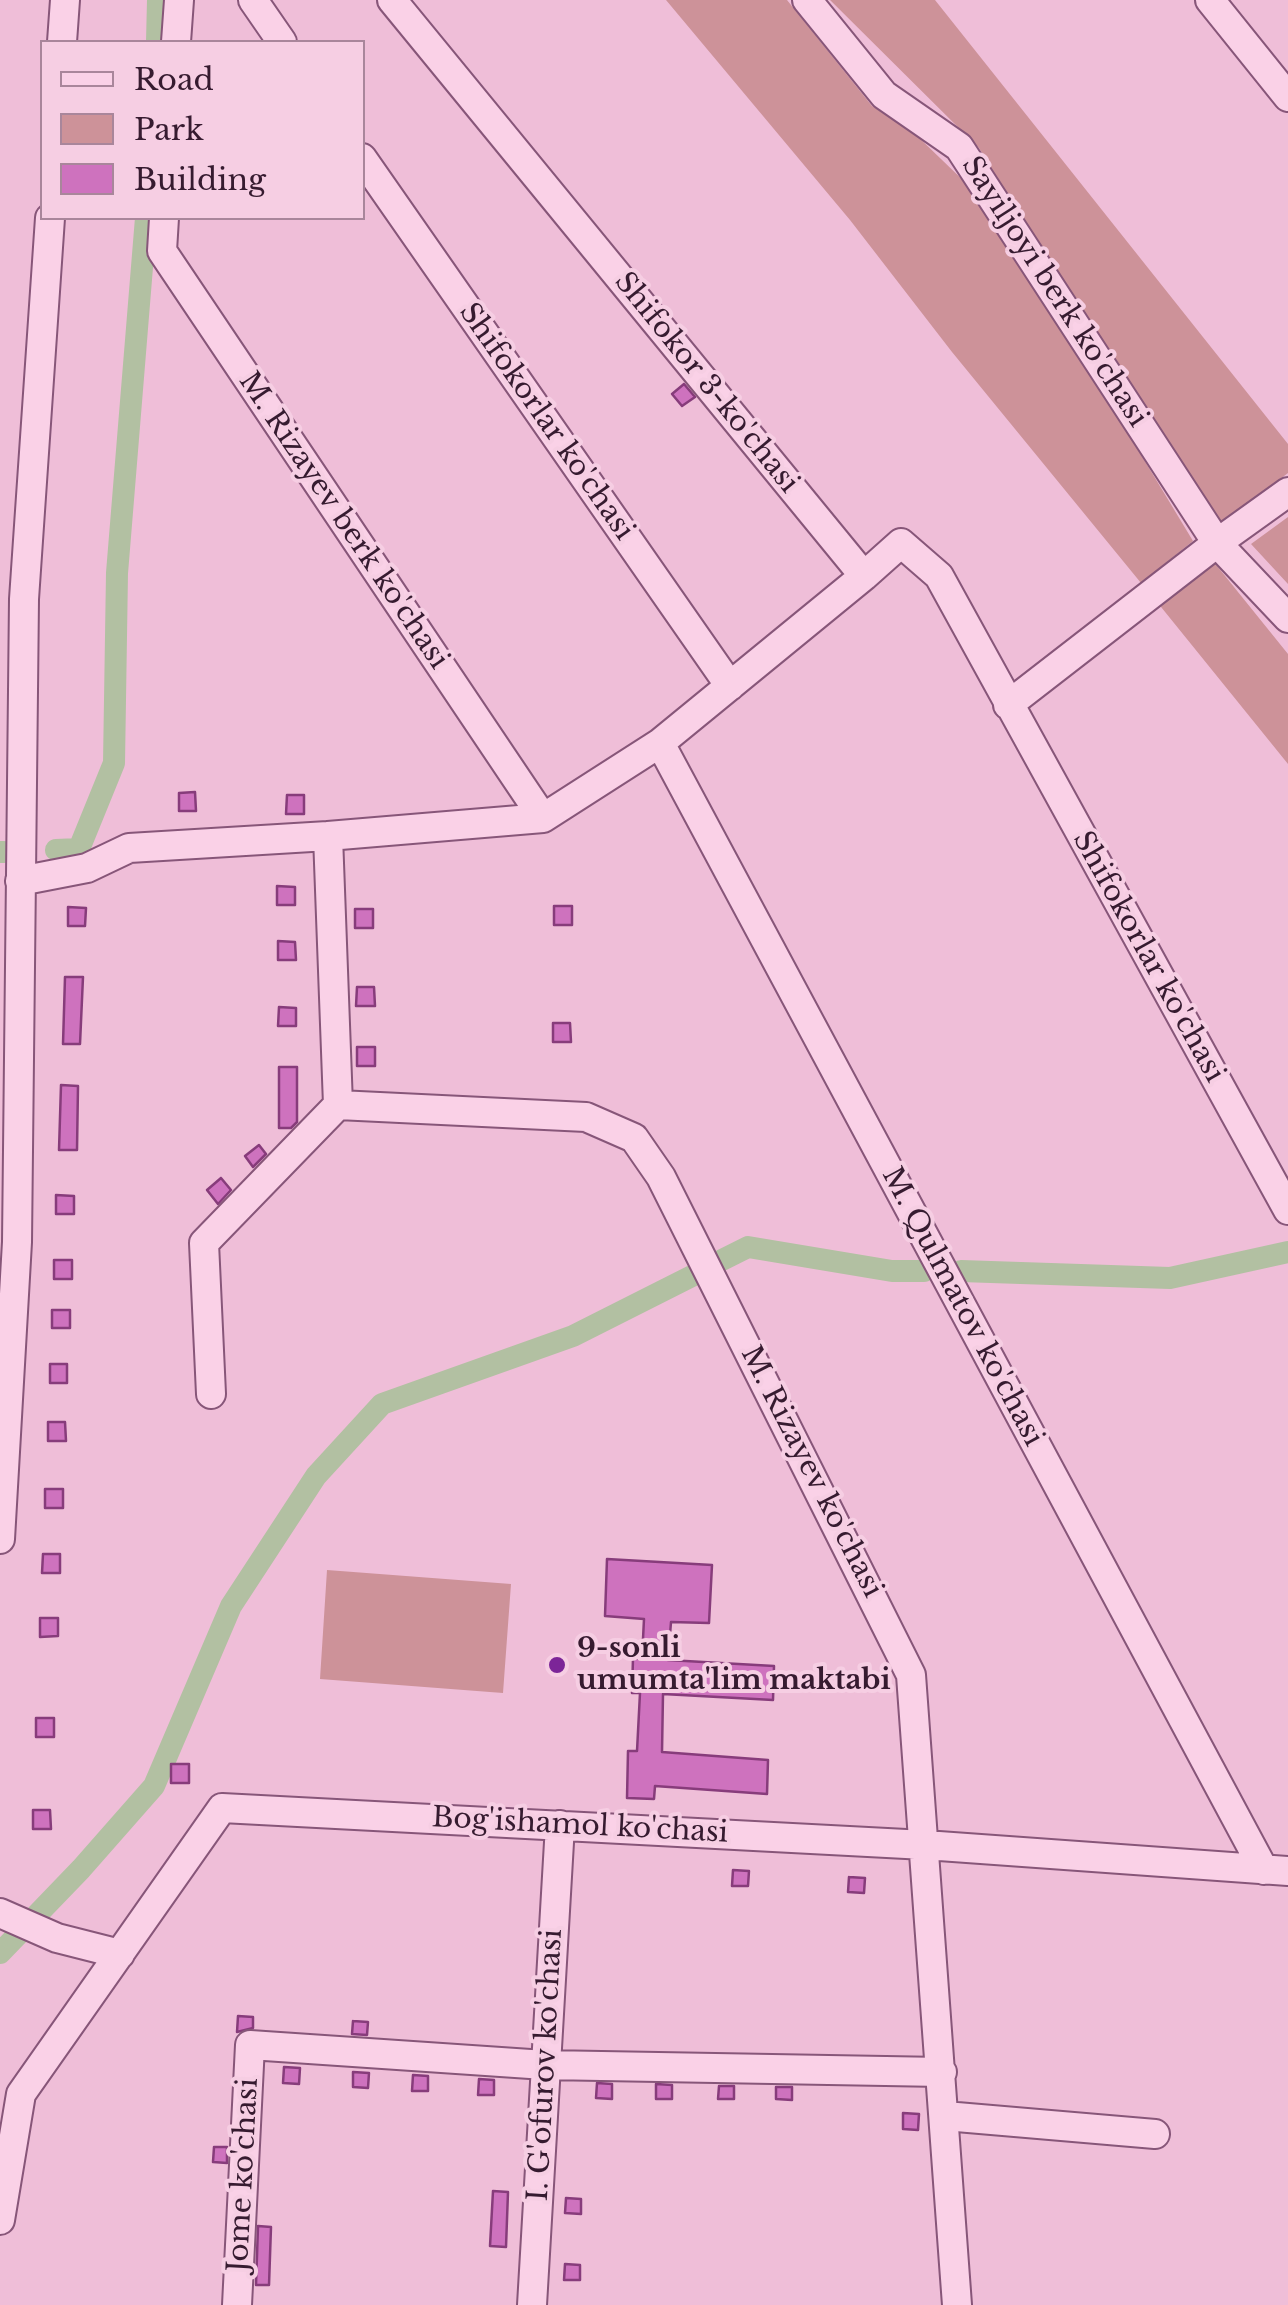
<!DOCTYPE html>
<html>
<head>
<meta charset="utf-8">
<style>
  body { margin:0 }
  #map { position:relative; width:1288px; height:2305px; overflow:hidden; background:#efbed8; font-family:"Libre Baskerville",serif }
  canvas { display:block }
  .legend { position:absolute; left:40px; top:40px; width:325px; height:180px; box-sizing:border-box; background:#f6cee3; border:2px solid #a9869b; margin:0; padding:12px 18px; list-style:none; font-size:30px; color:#361b30 }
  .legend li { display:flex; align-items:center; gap:20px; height:50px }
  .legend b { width:50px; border:2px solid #a9869b }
</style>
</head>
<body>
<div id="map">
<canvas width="1288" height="2305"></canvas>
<ul class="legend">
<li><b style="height:12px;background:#fad1e7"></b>Road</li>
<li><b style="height:28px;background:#cd9299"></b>Park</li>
<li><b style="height:28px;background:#ce72be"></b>Building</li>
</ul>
</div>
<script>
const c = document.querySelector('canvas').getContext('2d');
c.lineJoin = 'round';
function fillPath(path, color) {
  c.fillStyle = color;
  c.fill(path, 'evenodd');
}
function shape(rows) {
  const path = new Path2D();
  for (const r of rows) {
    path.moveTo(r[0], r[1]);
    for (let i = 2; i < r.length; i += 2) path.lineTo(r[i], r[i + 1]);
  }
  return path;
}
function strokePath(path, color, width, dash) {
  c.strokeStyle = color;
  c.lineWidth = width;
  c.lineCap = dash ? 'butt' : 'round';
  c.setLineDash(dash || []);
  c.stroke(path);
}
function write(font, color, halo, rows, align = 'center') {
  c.font = font + ' "Libre Baskerville",serif';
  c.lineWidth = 8;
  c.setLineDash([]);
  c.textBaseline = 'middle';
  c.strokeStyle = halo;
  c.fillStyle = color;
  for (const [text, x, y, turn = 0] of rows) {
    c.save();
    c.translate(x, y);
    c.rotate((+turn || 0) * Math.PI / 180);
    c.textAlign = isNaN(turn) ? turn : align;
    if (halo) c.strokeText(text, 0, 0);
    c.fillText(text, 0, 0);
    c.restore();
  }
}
fillPath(shape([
  [666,0,787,0,872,106,912,131,969,186,1093,375,1193,541,1141,583,952,352,850,220],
  [830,0,935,0,1288,444,1288,473,1219,525,1085,324,979,148],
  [1288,517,1288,584,1251,544],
  [1213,561,1288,654,1288,764,1157,602],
  [327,1570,511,1584,503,1693,320,1679]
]), '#cd9299');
strokePath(shape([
  [157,42,158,0],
  [56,850,79,849,114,763,117,573,146,218],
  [0,852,4,852],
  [722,1260,748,1247,892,1271,924,1271],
  [961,1271,1170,1278,1288,1252],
  [0,1953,81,1869,154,1786,231,1606,316,1476,382,1404,573,1336,692,1276]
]), '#b2c0a2', 22);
const building = shape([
  [684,384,695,397,682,406,672,394,684,384],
  [195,792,196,811,179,811,179,793,195,792],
  [287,795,304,795,304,814,286,814,287,795],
  [277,886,295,887,295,905,277,905,277,886],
  [554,906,572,906,572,925,554,925,554,906],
  [68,907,86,908,85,926,68,926,68,907],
  [355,909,373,909,373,928,355,928,355,909],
  [278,941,295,942,296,960,278,960,278,941],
  [65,977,83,977,80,1044,63,1044,65,977],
  [357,987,374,987,375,1006,356,1006,357,987],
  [279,1007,296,1008,296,1026,278,1026,279,1007],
  [553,1023,570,1023,571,1042,553,1042,553,1023],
  [357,1047,375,1047,375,1066,357,1066,357,1047],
  [279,1067,297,1067,297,1122,291,1128,279,1128,279,1067],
  [61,1085,78,1086,77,1150,59,1150,61,1085],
  [259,1145,266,1154,253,1167,245,1156,259,1145],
  [221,1178,231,1190,218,1204,207,1190,221,1178],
  [56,1195,74,1196,74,1214,56,1214,56,1195],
  [54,1260,72,1260,72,1279,54,1279,54,1260],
  [52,1310,70,1310,70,1328,52,1328,52,1310],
  [50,1364,67,1364,67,1383,50,1383,50,1364],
  [48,1422,65,1422,66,1441,48,1441,48,1422],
  [45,1489,63,1489,63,1508,45,1508,45,1489],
  [43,1554,60,1554,60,1573,42,1573,43,1554],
  [607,1559,712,1565,709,1623,671,1622,668,1660,774,1666,773,1700,663,1694,662,1752,768,1760,767,1794,655,1786,654,1799,627,1798,628,1751,637,1751,640,1693,632,1693,633,1658,642,1659,644,1619,605,1616,607,1559],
  [40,1618,58,1618,58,1636,40,1637,40,1618],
  [36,1718,54,1718,54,1737,36,1737,36,1718],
  [171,1764,189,1764,189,1783,171,1783,171,1764],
  [33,1810,50,1810,51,1829,33,1829,33,1810],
  [733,1870,749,1871,748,1886,732,1886,733,1870],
  [849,1877,865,1878,864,1893,848,1892,849,1877],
  [238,2016,253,2017,253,2028,237,2032,238,2016],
  [353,2021,368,2022,367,2035,352,2034,353,2021],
  [284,2067,300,2068,299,2084,283,2083,284,2067],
  [353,2072,369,2073,368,2088,353,2087,353,2072],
  [413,2075,428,2076,428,2091,412,2091,413,2075],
  [479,2079,494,2080,494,2095,478,2095,479,2079],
  [597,2083,612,2084,612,2099,596,2098,597,2083],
  [656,2084,672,2085,672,2099,656,2099,656,2084],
  [719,2086,734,2086,734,2099,718,2099,719,2086],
  [776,2087,792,2087,792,2100,776,2099,776,2087],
  [903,2113,919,2114,918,2130,903,2129,903,2113],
  [214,2147,227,2147,227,2163,213,2162,214,2147],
  [493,2191,508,2192,506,2247,490,2246,493,2191],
  [566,2198,581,2199,581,2214,565,2213,566,2198],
  [258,2226,271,2227,269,2285,256,2285,258,2226],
  [565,2264,580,2265,580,2280,564,2280,565,2264]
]);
fillPath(building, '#ce72be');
strokePath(building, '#873c7b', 2.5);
const minor = shape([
  [253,0,282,42],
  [392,0,864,576,901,543,939,576,1288,1210],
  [807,0,884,95,959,147,1217,543,1288,492],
  [1210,0,1288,97],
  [62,42,65,0],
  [176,42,179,0],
  [362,158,730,686],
  [164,218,162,251,543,818],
  [864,576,660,743,543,818,328,836,338,1105,586,1117,634,1138,661,1177,911,1675,957,2305],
  [1008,705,1217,543,1288,618],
  [660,743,1264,1870],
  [20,881,87,868,129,848,328,836],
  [211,1394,204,1243,338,1105],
  [0,1539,17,1242,24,599,50,218],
  [0,1913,57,1938,120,1954],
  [945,2116,1155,2134],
  [0,2220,21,2094,222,1808,925,1845,1288,1871],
  [237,2305,250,2045,545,2065,942,2072],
  [532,2305,560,1825]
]);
strokePath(minor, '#875679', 32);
strokePath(minor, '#fad1e7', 28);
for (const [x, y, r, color] of [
  [557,1665,10,"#7c2598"]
]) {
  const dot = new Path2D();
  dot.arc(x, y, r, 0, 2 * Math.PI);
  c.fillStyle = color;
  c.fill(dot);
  strokePath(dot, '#f6cee3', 4);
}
write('28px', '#361b30', '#f6cee3', [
  ["Sayiljoyi berk ko'chasi",1054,292,57],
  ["Shifokor 3-ko'chasi",706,383,51],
  ["Shifokorlar ko'chasi",546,422,55],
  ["M. Rizayev berk ko'chasi",343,521,56],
  ["Shifokorlar ko'chasi",1148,957,61],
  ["M. Qulmatov ko'chasi",962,1307,62],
  ["M. Rizayev ko'chasi",811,1472,63],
  ["Bog'ishamol ko'chasi",580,1826,3],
  ["I. G'ofurov ko'chasi",546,2065,-87],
  ["Jome ko'chasi",244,2175,-87]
]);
write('bold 28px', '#361b30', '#f6cee3', [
  ["9-sonli",577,1649],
  ["umumta'lim maktabi",577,1681]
], 'left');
</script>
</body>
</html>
